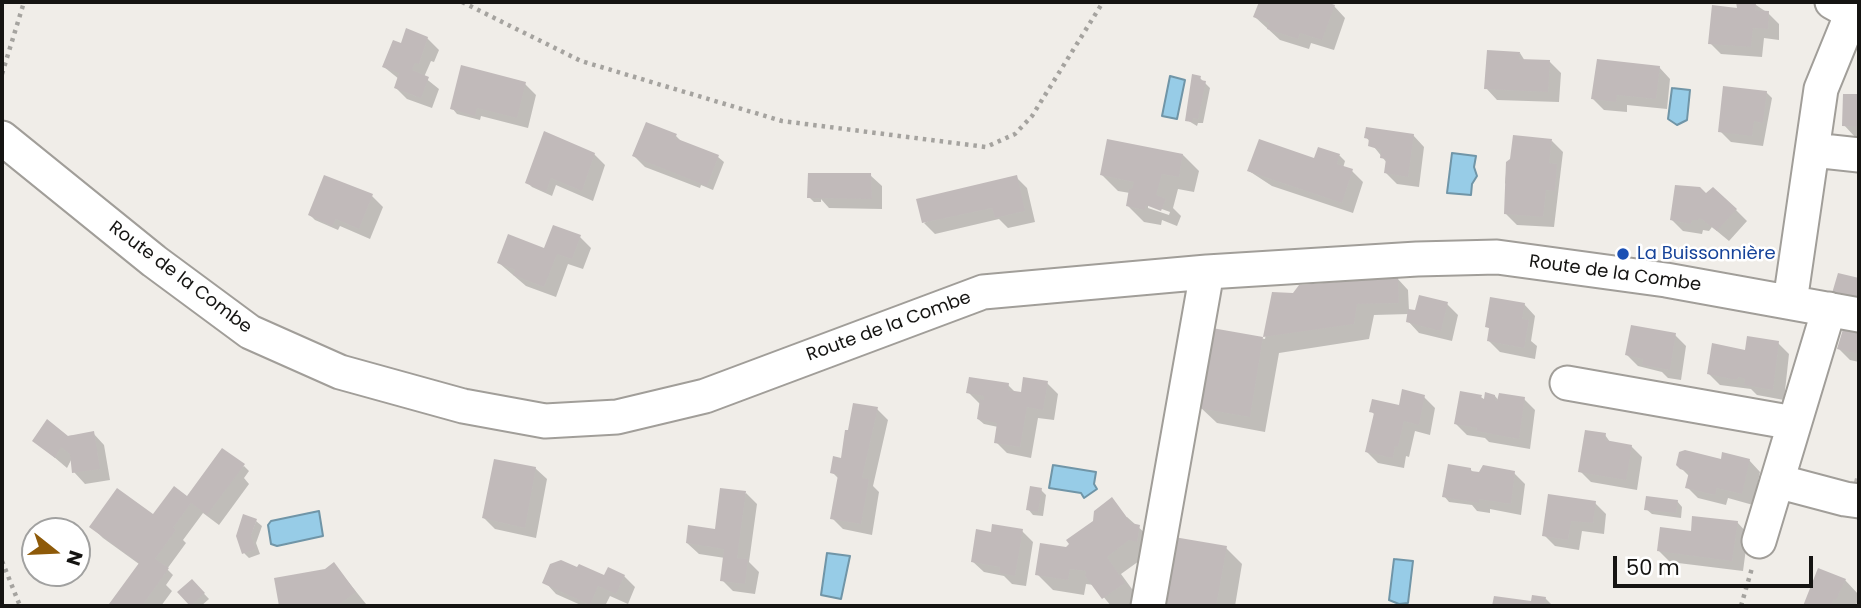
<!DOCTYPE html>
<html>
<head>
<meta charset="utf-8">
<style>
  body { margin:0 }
  #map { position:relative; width:1861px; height:608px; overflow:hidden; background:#f0ede8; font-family:Poppins,sans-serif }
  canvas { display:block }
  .frame { position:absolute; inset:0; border:4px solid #151412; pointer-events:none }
  .north { position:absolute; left:21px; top:517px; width:70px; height:70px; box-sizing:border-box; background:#fff; border:2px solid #a1a1a0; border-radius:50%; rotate:108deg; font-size:19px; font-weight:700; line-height:28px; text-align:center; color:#151412 }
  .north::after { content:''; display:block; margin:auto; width:24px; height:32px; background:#8e5a09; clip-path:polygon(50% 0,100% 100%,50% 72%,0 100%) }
  .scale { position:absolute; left:1613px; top:556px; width:200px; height:32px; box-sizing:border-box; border:4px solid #151412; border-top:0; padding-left:9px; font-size:21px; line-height:24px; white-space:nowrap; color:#151412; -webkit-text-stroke:5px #fff; paint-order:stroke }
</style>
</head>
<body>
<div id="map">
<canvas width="1861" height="608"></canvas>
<div class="frame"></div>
<div class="north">N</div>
<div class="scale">50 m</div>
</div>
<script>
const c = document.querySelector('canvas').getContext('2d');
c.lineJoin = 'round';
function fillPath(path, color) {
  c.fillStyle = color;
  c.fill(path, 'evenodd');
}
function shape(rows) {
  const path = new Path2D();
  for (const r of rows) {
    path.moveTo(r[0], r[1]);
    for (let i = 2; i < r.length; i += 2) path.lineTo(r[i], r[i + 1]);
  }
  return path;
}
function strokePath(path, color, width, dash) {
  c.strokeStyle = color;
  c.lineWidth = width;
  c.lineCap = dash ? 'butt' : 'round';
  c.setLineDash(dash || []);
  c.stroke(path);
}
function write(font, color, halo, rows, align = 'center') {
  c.font = font + ' Poppins,sans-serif';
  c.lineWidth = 5;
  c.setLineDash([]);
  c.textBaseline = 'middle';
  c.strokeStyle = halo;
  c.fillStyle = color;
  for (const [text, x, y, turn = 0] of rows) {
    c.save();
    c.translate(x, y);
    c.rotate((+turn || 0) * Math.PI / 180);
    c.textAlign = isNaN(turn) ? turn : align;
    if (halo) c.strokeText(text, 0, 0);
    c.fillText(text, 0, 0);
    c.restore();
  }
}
const water = shape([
  [1170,76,1185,80,1177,119,1162,116,1170,76],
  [1672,88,1690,90,1687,120,1677,125,1668,119,1672,88],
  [1452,153,1476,156,1474,167,1477,176,1472,184,1471,195,1447,193,1452,153],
  [1053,465,1096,472,1094,484,1097,489,1084,498,1081,493,1049,488,1053,465],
  [319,511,323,536,277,546,271,544,268,525,271,521,319,511],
  [827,553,850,556,841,599,821,595,827,553],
  [1394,559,1413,561,1408,603,1399,604,1389,600,1394,559]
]);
fillPath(water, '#97cce7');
strokePath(water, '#7095a7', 2);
fillPath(shape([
  [1261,2,1320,2,1334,6,1345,18,1334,50,1311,43,1309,49,1280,40,1255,17],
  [1756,5,1768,13,1779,24,1779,40,1764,38,1762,57,1721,54,1710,43,1741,10],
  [427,38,439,50,434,62,431,61,424,77,439,89,432,108,407,99,396,88,399,79,384,67,402,45],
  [1520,53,1525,61,1550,62,1561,73,1559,102,1497,100,1486,88],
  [1659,67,1670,79,1667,109,1627,105,1627,112,1604,110,1593,99],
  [1200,78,1210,88,1203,123,1198,123,1197,126,1187,120],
  [525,84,536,95,528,128,481,116,480,120,457,114,452,108],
  [1766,92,1772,98,1763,146,1731,142,1720,131],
  [1845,96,1859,96,1859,137,1855,137,1844,125],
  [647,124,676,136,683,143,718,157,724,162,713,190,701,185,700,188,645,167,634,156],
  [1413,135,1424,147,1419,187,1397,184,1386,173,1387,163,1366,137],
  [1552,141,1563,152,1554,227,1517,225,1506,214,1508,187,1505,183,1507,163],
  [1319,150,1340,156,1345,161,1343,168,1352,171,1363,182,1353,213,1272,186,1249,171,1316,159],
  [594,154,605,165,593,201,556,185,552,196,532,187,527,182],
  [1183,155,1199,171,1194,192,1178,189,1173,208,1181,216,1177,226,1162,220,1161,225,1144,222,1128,206,1130,193,1118,191,1102,175],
  [1148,204,1170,212,1169,215,1148,208],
  [870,175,882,186,882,209,829,208,821,199,821,202,814,202,809,197],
  [1016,177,1027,188,1035,222,1008,228,999,219,935,234,924,223],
  [372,196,383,207,370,239,340,226,338,230,315,220,310,215],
  [1706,196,1736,210,1747,221,1729,241,1712,227,1709,231,1703,230,1702,234,1683,231,1672,220],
  [580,237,591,248,583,269,568,264,556,297,526,286,499,263,545,250],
  [1397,278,1408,290,1409,311,1417,312,1447,304,1458,315,1452,341,1419,333,1408,321,1409,314,1374,315,1369,339,1279,353,1265,432,1217,423,1200,407,1214,330,1265,339,1273,294,1294,295],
  [1524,304,1535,316,1531,341,1537,346,1535,359,1500,352,1489,341,1491,330,1487,326],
  [1846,328,1859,331,1859,362,1850,360,1839,349],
  [1675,335,1686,346,1681,380,1668,378,1662,372,1638,366,1627,355],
  [1778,343,1789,354,1784,400,1757,395,1751,389,1720,385,1709,374],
  [1047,383,1058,394,1054,420,1038,418,1031,458,1007,453,996,442,998,427,984,424,978,419,980,404,968,392,1008,385,1016,393,1022,394],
  [1495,396,1499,401,1524,399,1535,410,1530,449,1489,442,1485,438,1467,435,1456,424,1481,397,1486,401],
  [1424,397,1435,408,1430,435,1415,431,1409,457,1406,456,1404,468,1378,463,1367,452,1375,415,1371,411,1400,407],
  [877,409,888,420,873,486,879,492,872,535,843,529,832,518,839,479,832,472],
  [93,433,104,445,110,480,85,484,74,472,72,458,67,468,34,440],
  [1605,435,1610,442,1631,446,1642,457,1637,490,1591,482,1580,471],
  [1749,460,1760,472,1753,505,1728,498,1726,505,1698,498,1687,487,1689,476,1678,465],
  [244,466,249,471,244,478,249,484,219,525,203,513,183,540,186,543,167,569,173,575,166,585,172,591,161,606,113,606,111,604,139,564,103,538,92,527,154,517],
  [535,468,547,479,536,538,495,529,484,518],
  [1470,469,1475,474,1514,473,1525,484,1521,515,1490,509,1490,513,1477,511,1472,505,1449,502,1444,496],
  [1855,478,1859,479,1859,501,1851,493],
  [1041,490,1046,495,1043,516,1033,515,1028,509],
  [746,493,757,504,749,562,759,572,755,594,733,591,722,580,725,558,699,554,687,543,716,531],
  [1677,501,1682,507,1681,518,1652,514,1646,509],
  [1595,503,1606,514,1604,534,1582,531,1579,550,1555,546,1544,535],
  [1127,517,1155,542,1146,556,1121,574,1140,600,1131,606,1111,606,1094,585,1086,584,1084,595,1053,590,1037,574,1066,549],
  [256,521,262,526,256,543,260,554,249,558,244,553],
  [1737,522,1748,534,1743,571,1670,562,1659,551,1692,533],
  [1022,531,1033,542,1026,586,1012,584,1004,576,984,572,972,561,992,534],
  [1226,548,1242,564,1235,606,1163,606],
  [334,564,366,604,363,606,280,606,276,579,326,571],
  [1819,570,1845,580,1859,595,1856,606,1804,606],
  [624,576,635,587,628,604,610,596,605,606,583,606,556,594,545,582],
  [192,581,209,599,201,606,193,606,180,593],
  [1495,598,1533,603,1545,598,1553,606,1494,606]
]), '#0003');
fillPath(shape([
  [1259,2,1326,2,1335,5,1322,40,1300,33,1298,39,1267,29,1269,23,1253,17],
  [1736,2,1756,4,1755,10,1769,11,1768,29,1753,28,1751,47,1708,44,1712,5,1737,8],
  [406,28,428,37,419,64,415,63,412,70,429,77,421,98,394,88,399,73,382,67,393,40,401,43],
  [1487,50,1520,52,1519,59,1550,60,1548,92,1484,89],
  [1597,59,1660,66,1656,99,1617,95,1616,102,1591,99],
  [461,65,526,82,517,118,477,108,475,116,450,109],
  [1192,74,1201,76,1200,80,1206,81,1198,119,1193,118,1192,122,1185,121],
  [1723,86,1767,91,1763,123,1754,121,1752,136,1718,132],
  [1843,94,1859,94,1859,127,1842,126],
  [646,122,677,134,675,138,719,155,707,186,632,156],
  [1366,127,1414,134,1408,177,1384,173,1386,159,1380,158,1381,150,1368,146,1369,139,1364,138],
  [544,131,595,153,582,191,551,178,546,192,525,183],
  [1513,135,1552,139,1549,163,1557,164,1555,191,1546,190,1543,217,1504,214,1506,162,1510,159],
  [1107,139,1183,154,1179,177,1162,174,1156,195,1166,199,1161,211,1146,205,1145,210,1126,206,1129,189,1132,189,1134,182,1100,175],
  [1259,139,1314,158,1318,147,1340,154,1337,164,1353,169,1342,203,1247,171],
  [808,173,871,173,872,199,807,198],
  [324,175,373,194,359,229,336,219,332,226,308,215],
  [1017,175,1025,211,995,218,992,208,922,223,916,199],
  [1675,185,1700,187,1706,193,1713,187,1737,209,1717,231,1700,218,1697,220,1692,220,1691,224,1670,220],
  [553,225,581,235,572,259,557,254,544,287,513,275,515,270,497,263,508,234,544,248],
  [1838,273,1859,278,1859,308,1830,300],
  [1398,277,1399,303,1357,304,1354,324,1263,337,1272,292,1293,293,1299,285],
  [1419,295,1448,302,1441,331,1406,322,1408,309,1415,310],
  [1490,297,1525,303,1522,319,1529,320,1524,348,1487,341,1489,328,1485,327],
  [1631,325,1676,333,1670,370,1642,365,1643,359,1625,355],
  [1844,326,1859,329,1859,354,1837,349],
  [1212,328,1263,337,1250,417,1198,408],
  [1747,336,1779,341,1773,390,1744,385,1745,379,1739,377,1736,380,1707,374,1712,343,1745,350],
  [969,377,1009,383,1008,390,1021,392,1023,377,1048,381,1043,410,1027,407,1020,447,994,443,997,423,977,419,980,399,984,400,984,396,966,393],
  [1402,389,1425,395,1419,425,1404,421,1398,447,1395,446,1393,458,1365,452,1374,413,1369,412,1372,399,1399,405],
  [1460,391,1482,395,1481,398,1484,399,1485,392,1495,395,1495,400,1497,401,1499,393,1525,397,1519,439,1476,431,1477,428,1454,424],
  [853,403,878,407,862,478,869,479,861,524,830,519,838,475,830,473,833,456,841,458,845,430,848,430],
  [47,419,68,436,94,431,100,469,72,473,70,454,61,447,55,458,32,441],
  [1585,430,1606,433,1605,440,1632,445,1626,480,1578,472],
  [222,448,245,464,207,515,191,503,173,528,176,530,155,559,169,568,142,606,112,606,109,604,139,563,89,527,117,488,153,514,174,486,187,496],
  [1685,450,1721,459,1722,452,1750,459,1742,494,1717,488,1715,495,1685,488,1689,472,1680,469,1676,465,1679,452],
  [494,459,536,467,525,528,482,518],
  [1448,464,1471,468,1471,471,1479,472,1483,465,1515,471,1511,504,1479,499,1479,503,1442,497],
  [1030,486,1042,488,1038,512,1026,510],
  [720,488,746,491,737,558,748,559,745,584,720,581,724,549,686,543,688,525,715,529],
  [1548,494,1596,501,1593,523,1571,521,1568,540,1542,536],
  [1646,496,1678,500,1676,513,1644,510],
  [1112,497,1131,523,1140,525,1137,542,1129,540,1107,557,1125,583,1102,599,1085,576,1086,571,1070,569,1068,580,1035,575,1040,543,1066,547,1069,544,1066,540,1093,521,1094,511],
  [243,514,257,519,251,536,256,549,242,554,236,536],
  [1692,516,1738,521,1732,561,1657,551,1660,527,1691,531],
  [992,524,1023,529,1015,576,999,573,1000,567,971,562,976,529,991,532],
  [1174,537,1227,546,1216,606,1162,606],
  [561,560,577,567,579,564,604,575,608,567,625,575,616,594,598,586,590,605,542,583,550,564],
  [334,562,356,592,337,606,279,606,274,578,325,569],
  [1818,568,1846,579,1836,600,1834,599,1831,606,1803,606],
  [192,579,205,593,190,606,177,592],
  [1532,595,1546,597,1544,606,1492,606,1494,596,1531,601]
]), '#c1baba');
const minor = shape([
  [2,138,154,261,250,332,340,372,463,406,545,421,617,417,705,396,983,292,1207,272,1417,259,1497,257,1666,280,1859,315],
  [1813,150,1859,155],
  [1790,302,1821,89,1852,13,1832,2],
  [1567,383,1794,423],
  [1777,481,1845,499,1859,501],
  [1759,541,1829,309],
  [1148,606,1207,272]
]);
strokePath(minor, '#a19e99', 37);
strokePath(shape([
  [462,2,581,61,782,121,986,147,1015,134,1032,116,1103,2],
  [2,74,24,2],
  [2,561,20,606],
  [1741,606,1752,568]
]), '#a5a39f', 4.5, [3.5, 5]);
strokePath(minor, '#fff', 33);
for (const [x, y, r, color] of [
  [1623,254,7,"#1a4fb4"]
]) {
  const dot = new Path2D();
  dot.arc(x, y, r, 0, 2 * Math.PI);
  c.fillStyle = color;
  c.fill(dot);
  strokePath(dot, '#fff', 2.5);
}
write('18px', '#164399', '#fff', [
  ["La Buissonnière",1637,254]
], 'left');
write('18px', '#151412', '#fff', [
  ["Route de la Combe",1615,274,8],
  ["Route de la Combe",180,278,37],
  ["Route de la Combe",889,327,-20]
]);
</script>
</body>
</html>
